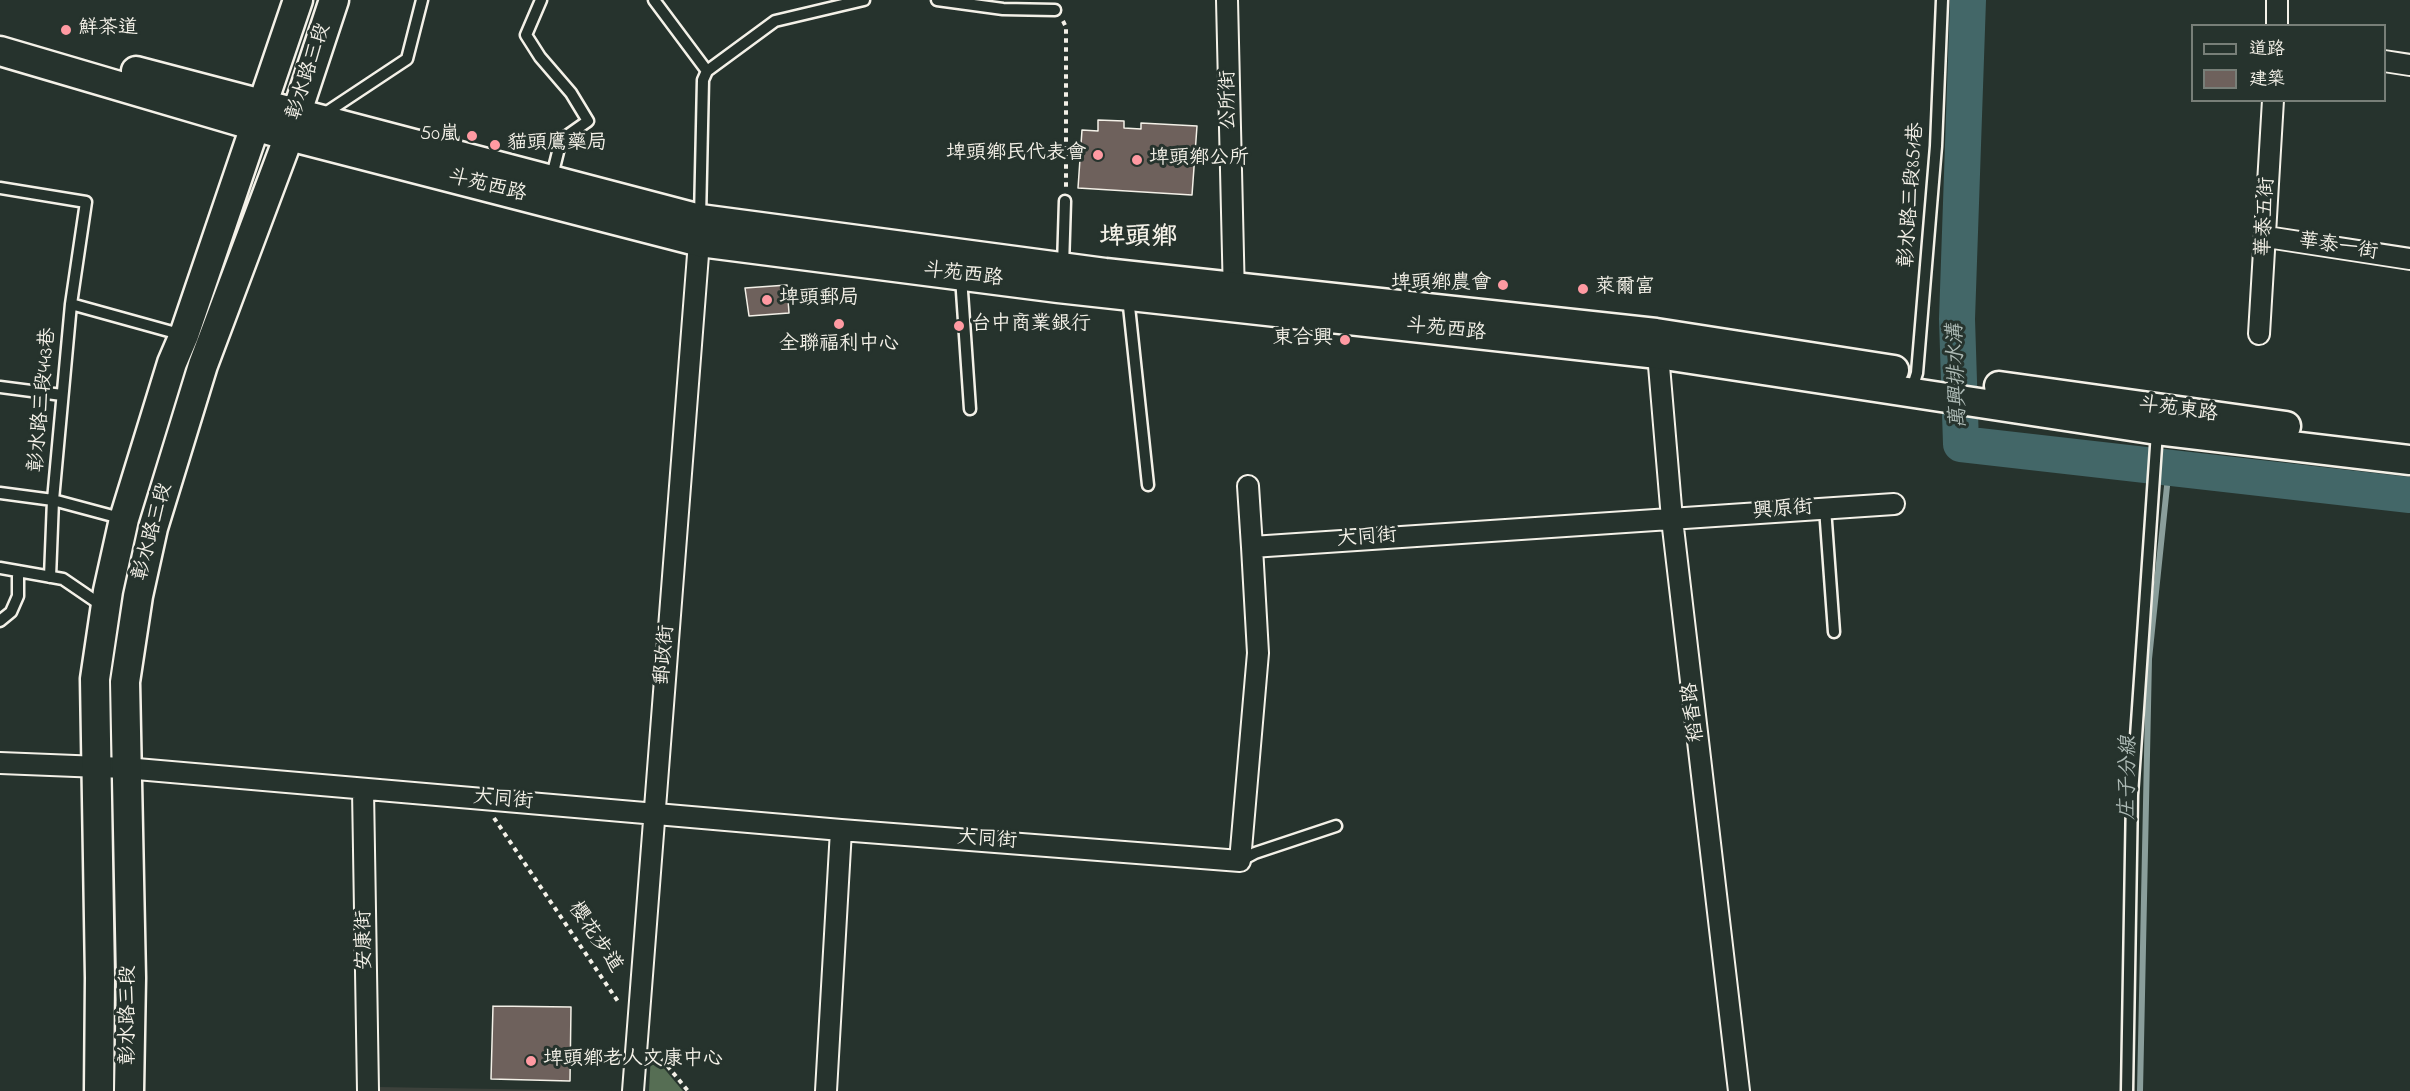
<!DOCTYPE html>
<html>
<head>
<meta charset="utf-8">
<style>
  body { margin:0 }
  #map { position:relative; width:2410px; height:1091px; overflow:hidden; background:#26332d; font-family:"Indie Flower","LXGW WenKai TC",sans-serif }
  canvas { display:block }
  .legend { position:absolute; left:2191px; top:24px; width:195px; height:78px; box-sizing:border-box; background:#26332d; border:2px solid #787f78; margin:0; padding:8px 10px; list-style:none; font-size:18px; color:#f4f1e8 }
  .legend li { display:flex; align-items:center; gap:12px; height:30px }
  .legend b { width:30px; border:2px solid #787f78 }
</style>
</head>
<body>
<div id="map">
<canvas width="2410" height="1091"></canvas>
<ul class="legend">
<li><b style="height:8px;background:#26332d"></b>道路</li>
<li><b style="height:16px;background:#6e615c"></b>建築</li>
</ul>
</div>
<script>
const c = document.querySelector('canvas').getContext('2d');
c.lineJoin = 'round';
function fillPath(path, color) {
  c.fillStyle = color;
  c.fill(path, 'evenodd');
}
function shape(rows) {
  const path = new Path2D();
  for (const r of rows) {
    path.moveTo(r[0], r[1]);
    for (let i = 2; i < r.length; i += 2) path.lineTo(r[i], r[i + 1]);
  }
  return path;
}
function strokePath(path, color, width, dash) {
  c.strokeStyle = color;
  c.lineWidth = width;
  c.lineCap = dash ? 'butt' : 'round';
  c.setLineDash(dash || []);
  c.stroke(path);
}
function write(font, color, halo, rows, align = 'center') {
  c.font = font + ' "Indie Flower","LXGW WenKai TC",sans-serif';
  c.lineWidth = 6;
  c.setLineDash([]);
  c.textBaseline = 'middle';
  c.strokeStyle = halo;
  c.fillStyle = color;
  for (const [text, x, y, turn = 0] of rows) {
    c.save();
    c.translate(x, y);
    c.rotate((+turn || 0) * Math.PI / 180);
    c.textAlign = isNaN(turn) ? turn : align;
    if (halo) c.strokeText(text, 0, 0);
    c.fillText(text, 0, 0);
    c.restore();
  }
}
fillPath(shape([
  [378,1087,613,1091,378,1091]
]), '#3c413b');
fillPath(shape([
  [651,1053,683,1091,649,1091]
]), '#566e54');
strokePath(shape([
  [2140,1091,2149,659,2169,467]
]), '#8a9e9b', 6);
strokePath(shape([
  [1968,0,1957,319,1961,444,2410,495]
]), '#436768', 36);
const building = shape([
  [1098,120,1124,121,1124,128,1141,129,1141,123,1197,126,1192,195,1078,188,1082,130,1098,131,1098,120],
  [787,285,789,313,749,316,745,288,787,285],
  [493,1006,571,1007,570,1081,491,1079,493,1006]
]);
fillPath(building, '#6e615c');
strokePath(building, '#f4f1e8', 1.5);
const lane = shape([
  [541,0,526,35,540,57,571,93,588,121,561,140,551,180],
  [654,0,707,71],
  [937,0,1003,9,1055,10],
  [321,116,407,59,422,0],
  [0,188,86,202,71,304,183,335],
  [700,218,703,80,707,71,775,21,864,0],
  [1063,266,1065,201],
  [961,277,970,409],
  [1128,297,1148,485],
  [0,387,62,395],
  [1911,392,1917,373,1936,146,1942,0],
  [0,493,53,500,124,519],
  [1825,508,1834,632],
  [0,568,63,579,104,607],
  [50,577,53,500,71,304],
  [0,621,11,612,18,596,18,571],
  [1240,861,1255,853,1336,826],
  [2127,1091,2132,795,2157,432]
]);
const street = shape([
  [1227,0,1234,297],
  [2277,26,2277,0],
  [2384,61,2410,65],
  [2267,237,2410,259],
  [2259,334,2273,100],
  [1657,342,1672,519,1739,1091],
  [1248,486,1252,547],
  [0,763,125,768,841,830,1240,861,1258,653,1252,547,1894,504],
  [363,790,368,1091],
  [633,1091,700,229],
  [826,1091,841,830]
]);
const secondary = shape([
  [0,51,289,136,700,242,1058,288,1658,354,2157,430,2410,460],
  [136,71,700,219,1105,273,1656,333,1894,370],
  [1999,386,2286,426],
  [99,1091,100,978,95,679,108,591,124,519,172,363,184,335,298,0],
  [129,1091,131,978,125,682,138,596,153,528,203,365,289,136,334,0]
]);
strokePath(lane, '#f4f1e8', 15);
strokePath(street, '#f4f1e8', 24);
strokePath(secondary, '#f4f1e8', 33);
strokePath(shape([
  [1063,21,1066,27,1066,189],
  [494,818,619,1003],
  [656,1052,688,1091]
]), '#f4f1e8', 4, [4.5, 4.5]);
strokePath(lane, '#26332d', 10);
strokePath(street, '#26332d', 20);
strokePath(secondary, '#26332d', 28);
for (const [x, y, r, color] of [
  [66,30,6,"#ff9aa2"],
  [472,136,6,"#ff9aa2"],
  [495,145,6,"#ff9aa2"],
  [1098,155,6,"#ff9aa2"],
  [1137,160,6,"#ff9aa2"],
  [1503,285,6,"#ff9aa2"],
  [1583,289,6,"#ff9aa2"],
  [767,300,6,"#ff9aa2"],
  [839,324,6,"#ff9aa2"],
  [959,326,6,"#ff9aa2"],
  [1345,340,6,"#ff9aa2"],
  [531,1061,6,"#ff9aa2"]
]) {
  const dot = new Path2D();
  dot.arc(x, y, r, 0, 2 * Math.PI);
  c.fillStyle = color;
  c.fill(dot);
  strokePath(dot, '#26332d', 2);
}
write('20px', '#f4f1e8', '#26332d', [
  ["鮮茶道",78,30],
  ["50嵐",460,136,"right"],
  ["貓頭鷹藥局",507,145],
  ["埤頭鄉民代表會",1086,155,"right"],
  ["埤頭鄉公所",1149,160],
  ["埤頭鄉農會",1491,285,"right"],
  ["萊爾富",1595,289],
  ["埤頭郵局",779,300],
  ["台中商業銀行",971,326],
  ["東合興",1333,340,"right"],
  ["全聯福利中心",839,346,"center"],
  ["埤頭鄉老人文康中心",543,1061]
], 'left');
write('20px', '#f4f1e8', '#26332d', [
  ["彰水路三段",310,72,-72],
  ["公所街",1230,100,-91],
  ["斗苑西路",487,187,14],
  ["彰水路三段851巷",1913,195,-86],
  ["華泰五街",2267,217,-87],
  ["華泰一街",2338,248,9],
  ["斗苑西路",963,276,7],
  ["斗苑西路",1446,331,6],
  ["彰水路三段443巷",44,400,-85],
  ["斗苑東路",2178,411,8],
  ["興原街",1783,511,-4],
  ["彰水路三段",154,532,-75],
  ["大同街",1367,539,-4],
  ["郵政街",666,655,-85],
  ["稻香路",1695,712,-97],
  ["大同街",503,801,5],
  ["大同街",987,841,4],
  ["櫻花步道",594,938,56],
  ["安康街",366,940,-91],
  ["彰水路三段",130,1015,-90]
]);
write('italic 21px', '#adbab5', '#26332d', [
  ["萬興排水溝",1959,376,-92],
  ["庄子分線",2130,778,-89]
]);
write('bold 26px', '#f4f1e8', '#26332d', [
  ["埤頭鄉",1138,240]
]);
</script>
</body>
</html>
